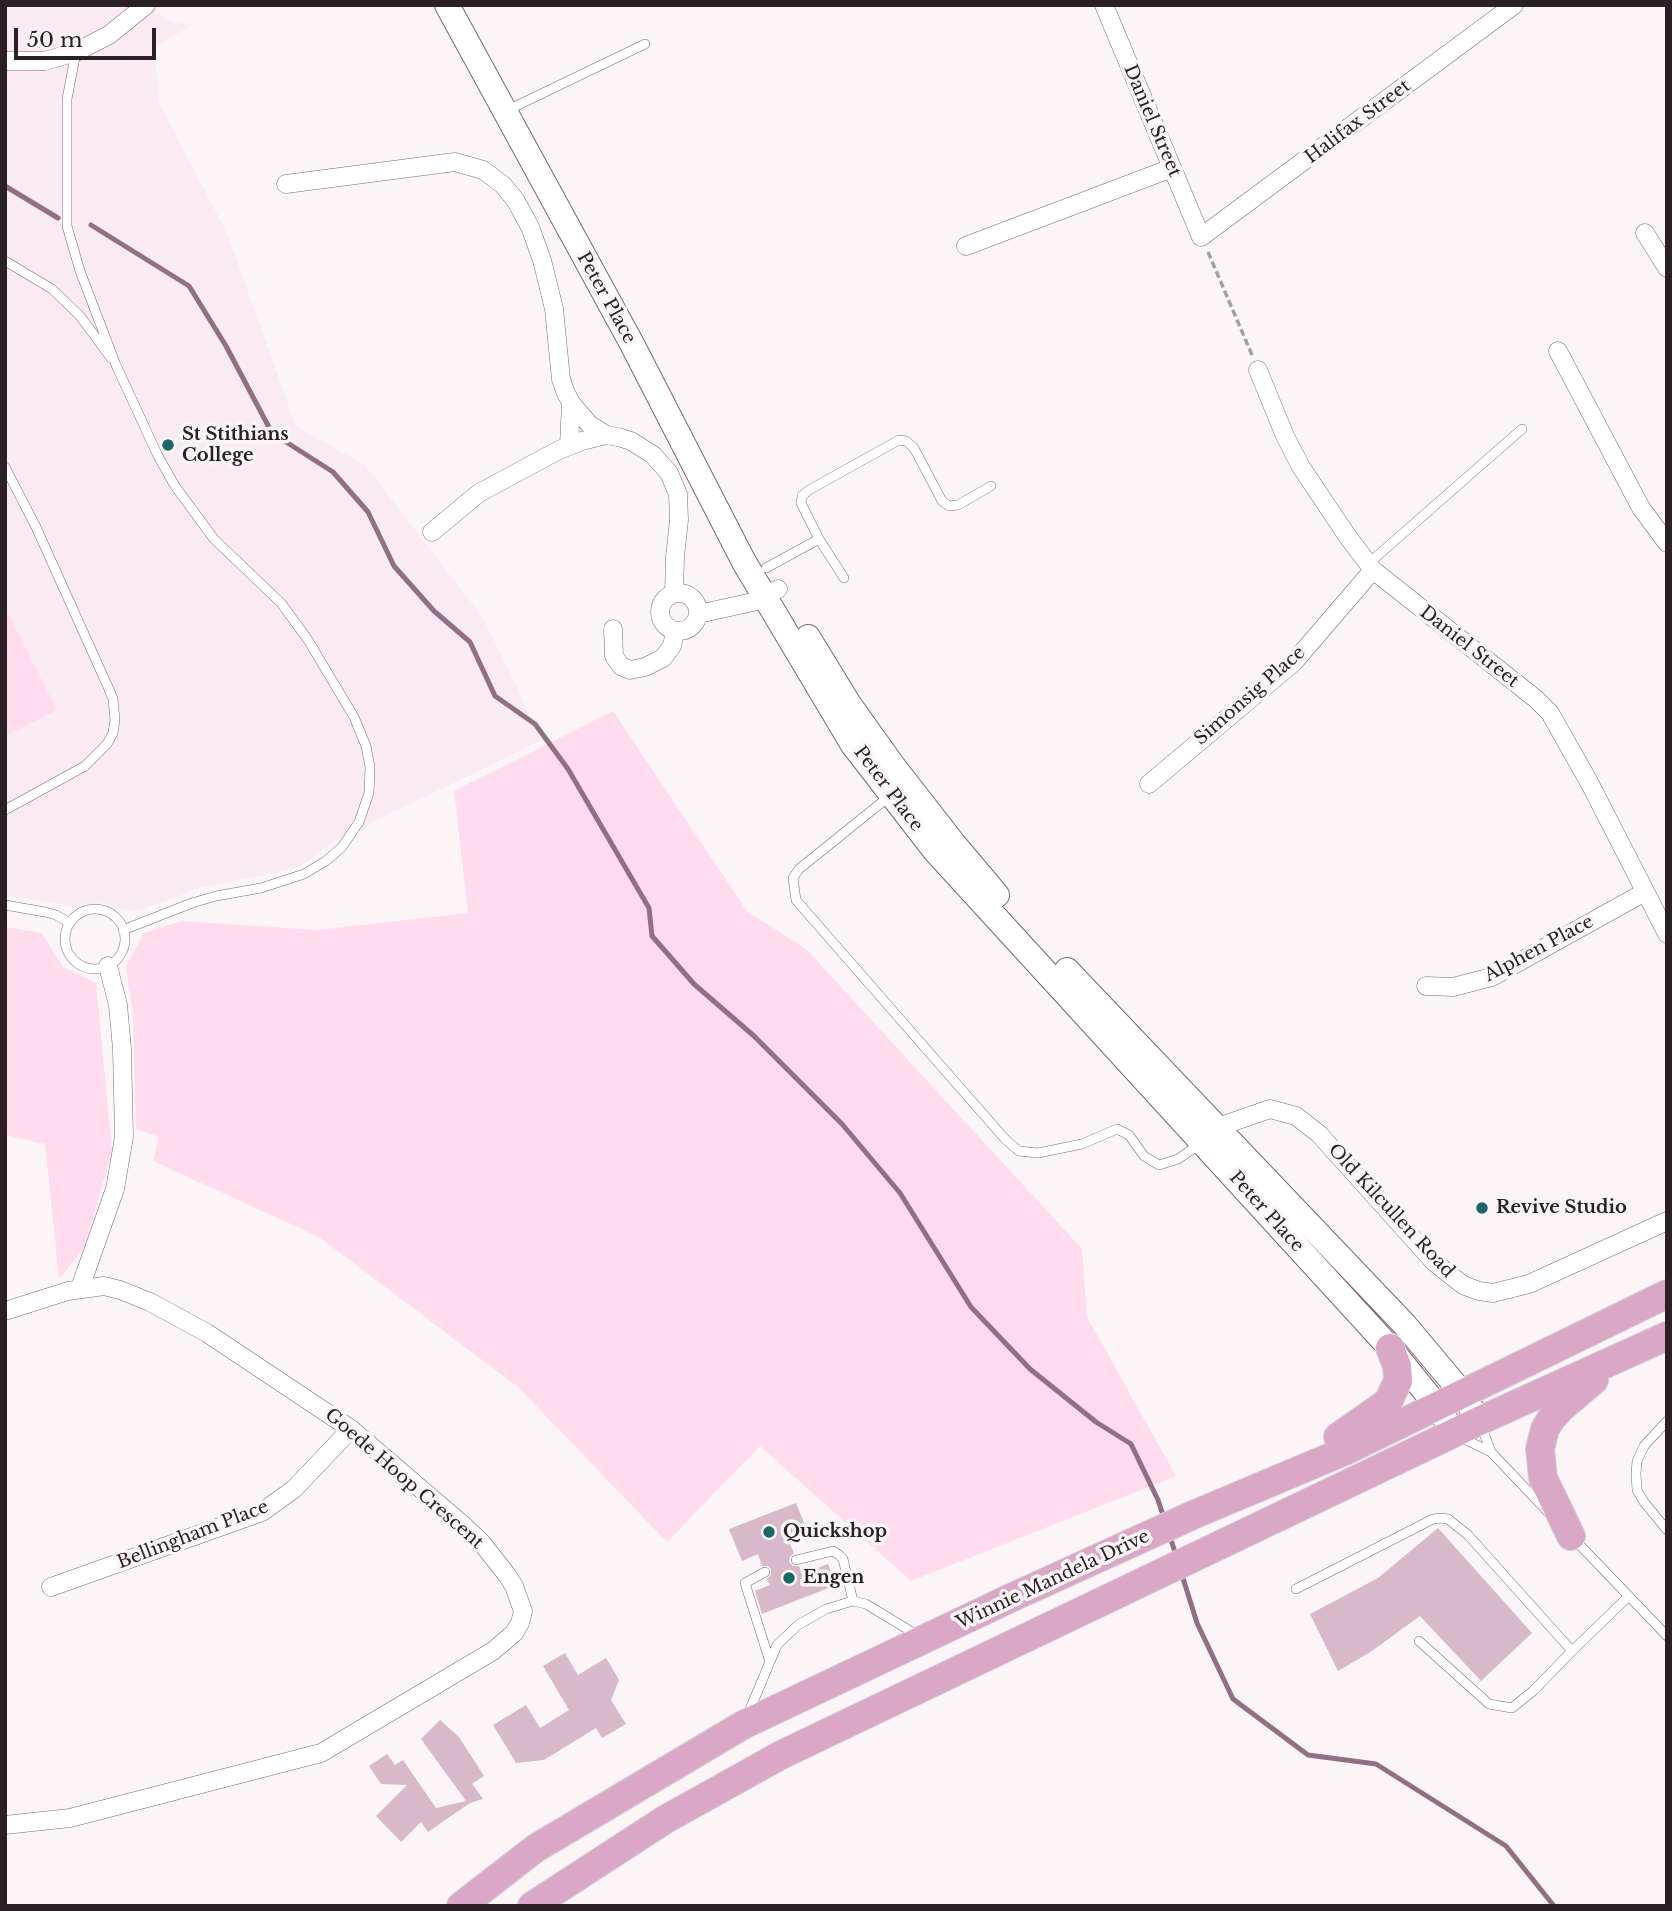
<!DOCTYPE html>
<html>
<head>
<meta charset="utf-8">
<style>
  body { margin:0 }
  #map { position:relative; width:1672px; height:1911px; overflow:hidden; background:#fbf5f8; font-family:"Libre Baskerville",serif }
  canvas { display:block }
  .frame { position:absolute; inset:0; border:7px solid #2c2027; pointer-events:none }
  .scale { position:absolute; left:14px; top:28px; width:142px; height:32px; box-sizing:border-box; border:4px solid #2c2027; border-top:0; padding-left:9px; font-size:21px; line-height:24px; white-space:nowrap; color:#2c2027; -webkit-text-stroke:5px #fbf5f8; paint-order:stroke }
</style>
</head>
<body>
<div id="map">
<canvas width="1672" height="1911"></canvas>
<div class="frame"></div>
<div class="scale">50 m</div>
</div>
<script>
const c = document.querySelector('canvas').getContext('2d');
c.lineJoin = 'round';
function fillPath(path, color) {
  c.fillStyle = color;
  c.fill(path, 'evenodd');
}
function shape(rows) {
  const path = new Path2D();
  for (const r of rows) {
    if (r.length === 3) {
      path.moveTo(r[0] + r[2], r[1]);
      path.arc(r[0], r[1], r[2], 0, 2 * Math.PI);
      continue;
    }
    path.moveTo(r[0], r[1]);
    for (let i = 2; i < r.length; i += 2) path.lineTo(r[i], r[i + 1]);
  }
  return path;
}
function strokePath(path, color, width, dash) {
  c.strokeStyle = color;
  c.lineWidth = width;
  c.lineCap = dash ? 'butt' : 'round';
  c.setLineDash(dash || []);
  c.stroke(path);
}
function write(font, color, halo, rows, align = 'center') {
  c.font = font + ' "Libre Baskerville",serif';
  c.lineWidth = 7;
  c.setLineDash([]);
  c.textBaseline = 'middle';
  c.strokeStyle = halo;
  c.fillStyle = color;
  for (const [text, x, y, turn = 0] of rows) {
    c.save();
    c.translate(x, y);
    c.rotate((+turn || 0) * Math.PI / 180);
    c.textAlign = isNaN(turn) ? turn : align;
    if (halo) c.strokeText(text, 0, 0);
    c.fillText(text, 0, 0);
    c.restore();
  }
}
fillPath(shape([
  [5,5,154,5,160,14,174,23,193,24,154,48,159,103,227,233,296,426,365,465,483,618,519,691,540,741,334,841,311,859,293,869,203,887,140,910,128,911,100,903,70,905,5,896]
]), '#faeaf3');
fillPath(shape([
  [5,607,57,710,5,736],
  [613,711,747,911,806,949,1082,1249,1087,1317,1176,1476,911,1581,760,1446,667,1542,518,1387,319,1237,153,1161,159,1137,136,1129,133,1014,126,966,144,933,181,921,317,930,468,913,454,791],
  [5,927,42,933,63,967,96,983,112,1152,84,1248,59,1279,45,1144,5,1135]
]), '#ffdbee');
strokePath(shape([
  [5,186,58,218],
  [91,225,189,286,226,346,272,433,333,472,368,512,394,566,434,611,470,642,495,696,535,724,568,769,649,908,652,936,694,984,754,1036,842,1124,900,1193,971,1307,1030,1369,1096,1422,1131,1444,1158,1500,1164,1518],
  [1169,1534,1176,1555],
  [1182,1575,1197,1623,1233,1699,1308,1755,1376,1764,1506,1846,1554,1906]
]), '#926f83', 5);
fillPath(shape([
  [796,1503,809,1535,789,1542,794,1553,790,1557,789,1562,793,1566,799,1566,802,1574,828,1564,836,1585,762,1614,755,1591,770,1585,767,1579,771,1575,771,1569,768,1566,762,1566,758,1554,742,1561,729,1529],
  [1438,1528,1532,1633,1481,1681,1420,1616,1372,1651,1338,1671,1310,1614,1378,1578],
  [565,1653,578,1675,606,1658,619,1680,611,1700,626,1724,602,1738,596,1728,544,1760,516,1763,493,1725,526,1705,540,1728,569,1710,543,1666],
  [440,1720,459,1737,484,1776,472,1784,483,1799,470,1803,428,1832,421,1822,401,1842,376,1816,407,1785,381,1784,369,1766,387,1754,395,1765,403,1760,436,1808,466,1801,421,1739]
]), '#d7b9ca');
const service = shape([
  [76,52,67,99,67,226,80,271,116,365,158,456,175,486,214,539,281,603,308,640,354,717,366,746,370,767,369,793,359,822,342,847,326,861,304,874,261,888,216,896,192,903,123,930],
  [514,107,645,44],
  [5,261,52,289,80,316,111,358],
  [5,467,36,527,108,687,113,699,115,720,113,733,107,744,85,766,5,810],
  [819,539,844,578],
  [1368,564,1522,429],
  [766,568,819,539,801,503,802,496,809,490,899,440,906,441,914,448,942,501,949,506,958,505,991,486],
  [891,795,799,869,793,878,796,900,948,1074,1006,1140,1019,1151,1038,1153,1082,1144,1117,1129,1129,1135,1144,1156,1159,1165,1178,1159,1200,1144],
  [5,905,45,912,56,915,70,923],
  [95,939,30],
  [1667,1421,1644,1446,1637,1461,1636,1474,1637,1490,1644,1502,1667,1530],
  [1480,1423,1491,1452],
  [1460,1437,1491,1452,1547,1511],
  [1574,1539,1667,1636],
  [796,1560,833,1551,839,1555,843,1559,853,1601],
  [765,1572,745,1583,769,1659],
  [1296,1589,1433,1519,1441,1518,1448,1519,1468,1535,1572,1651,1629,1596],
  [1419,1641,1489,1704,1512,1708,1533,1691,1572,1651],
  [748,1714,777,1645,798,1625,826,1609,853,1601,866,1604,917,1635]
]);
const minor = shape([
  [1104,5,1201,237,1514,5],
  [5,61,45,61,76,52,109,35,146,5],
  [286,184,455,162,483,170,503,185,516,201,530,227,542,260,554,309,561,379,565,391,571,403,589,424,606,435],
  [1645,233,1667,268],
  [966,246,1172,168],
  [1558,351,1641,508,1667,543],
  [1258,370,1285,436,1301,467,1348,537,1373,570,1536,699,1550,713,1589,782,1667,934],
  [569,446,571,403],
  [432,532,479,493,559,450,582,441,606,435,618,437,631,441,653,455,669,473,678,494,679,520,675,557,674,593],
  [679,612,19],
  [698,614,753,602,778,589],
  [613,629,614,656,621,666,630,670,645,667,663,658,672,646,675,631],
  [1149,784,1294,662,1373,570],
  [1426,986,1453,987,1492,977,1645,892],
  [1209,1135,1218,1127,1270,1109,1296,1116,1319,1134,1434,1262,1463,1285,1479,1291,1493,1293,1529,1284,1667,1221],
  [80,1288,115,1189,124,1137,122,1049,118,1005,108,966],
  [5,1311,68,1291,104,1286,120,1290,150,1302,207,1333,351,1429,463,1525,481,1542,507,1575,514,1586,523,1611,520,1623,514,1633,493,1651,321,1753,70,1818,5,1825],
  [51,1587,262,1512,294,1489,351,1429]
]);
const secondary = shape([
  [447,5,632,344,744,562,853,745,935,851,1390,1348,1437,1406,1454,1433],
  [808,637,849,704,894,767,954,844,997,895],
  [1067,970,1405,1325,1462,1393,1479,1421]
]);
const primary = shape([
  [1338,1437,1388,1402,1398,1381,1397,1366,1390,1348],
  [1571,1536,1543,1478,1540,1449,1545,1429,1551,1419,1561,1408,1594,1380],
  [461,1906,536,1848,743,1725,1015,1596,1193,1515,1345,1451,1667,1294],
  [532,1906,666,1819,781,1755,1479,1421,1667,1336]
]);
strokePath(service, '#806574', 10);
strokePath(minor, '#806574', 19);
strokePath(secondary, '#806574', 26);
strokePath(primary, '#d5d2d4', 30);
strokePath(shape([
  [1208,252,1252,355]
]), '#a69ea2', 3.5, [7, 3.5]);
strokePath(service, '#fff', 9);
strokePath(minor, '#fff', 18);
strokePath(secondary, '#fff', 24);
strokePath(primary, '#daa8c6', 28);
for (const [x, y, r, color] of [
  [168,445,7,"#196766"],
  [1482,1208,7,"#196766"],
  [769,1532,7,"#196766"],
  [789,1578,7,"#196766"]
]) {
  const dot = new Path2D();
  dot.arc(x, y, r, 0, 2 * Math.PI);
  c.fillStyle = color;
  c.fill(dot);
  strokePath(dot, '#fbf5f8', 2.5);
}
write('18px', '#2c2027', '#fbf5f8', [
  ["Daniel Street",1152,121,67],
  ["Halifax Street",1358,122,-37],
  ["Peter Place",606,298,61],
  ["Daniel Street",1469,647,38],
  ["Simonsig Place",1250,696,-41],
  ["Peter Place",888,789,53],
  ["Alphen Place",1539,949,-28],
  ["Old Kilcullen Road",1391,1211,47],
  ["Peter Place",1266,1212,48],
  ["Goede Hoop Crescent",404,1479,41],
  ["Bellingham Place",193,1535,-21],
  ["Winnie Mandela Drive",1053,1580,-25]
]);
write('bold 18px', '#2c2027', '#fbf5f8', [
  ["St Stithians",182,435],
  ["College",182,456],
  ["Revive Studio",1496,1208],
  ["Quickshop",783,1532],
  ["Engen",803,1578]
], 'left');
</script>
</body>
</html>
